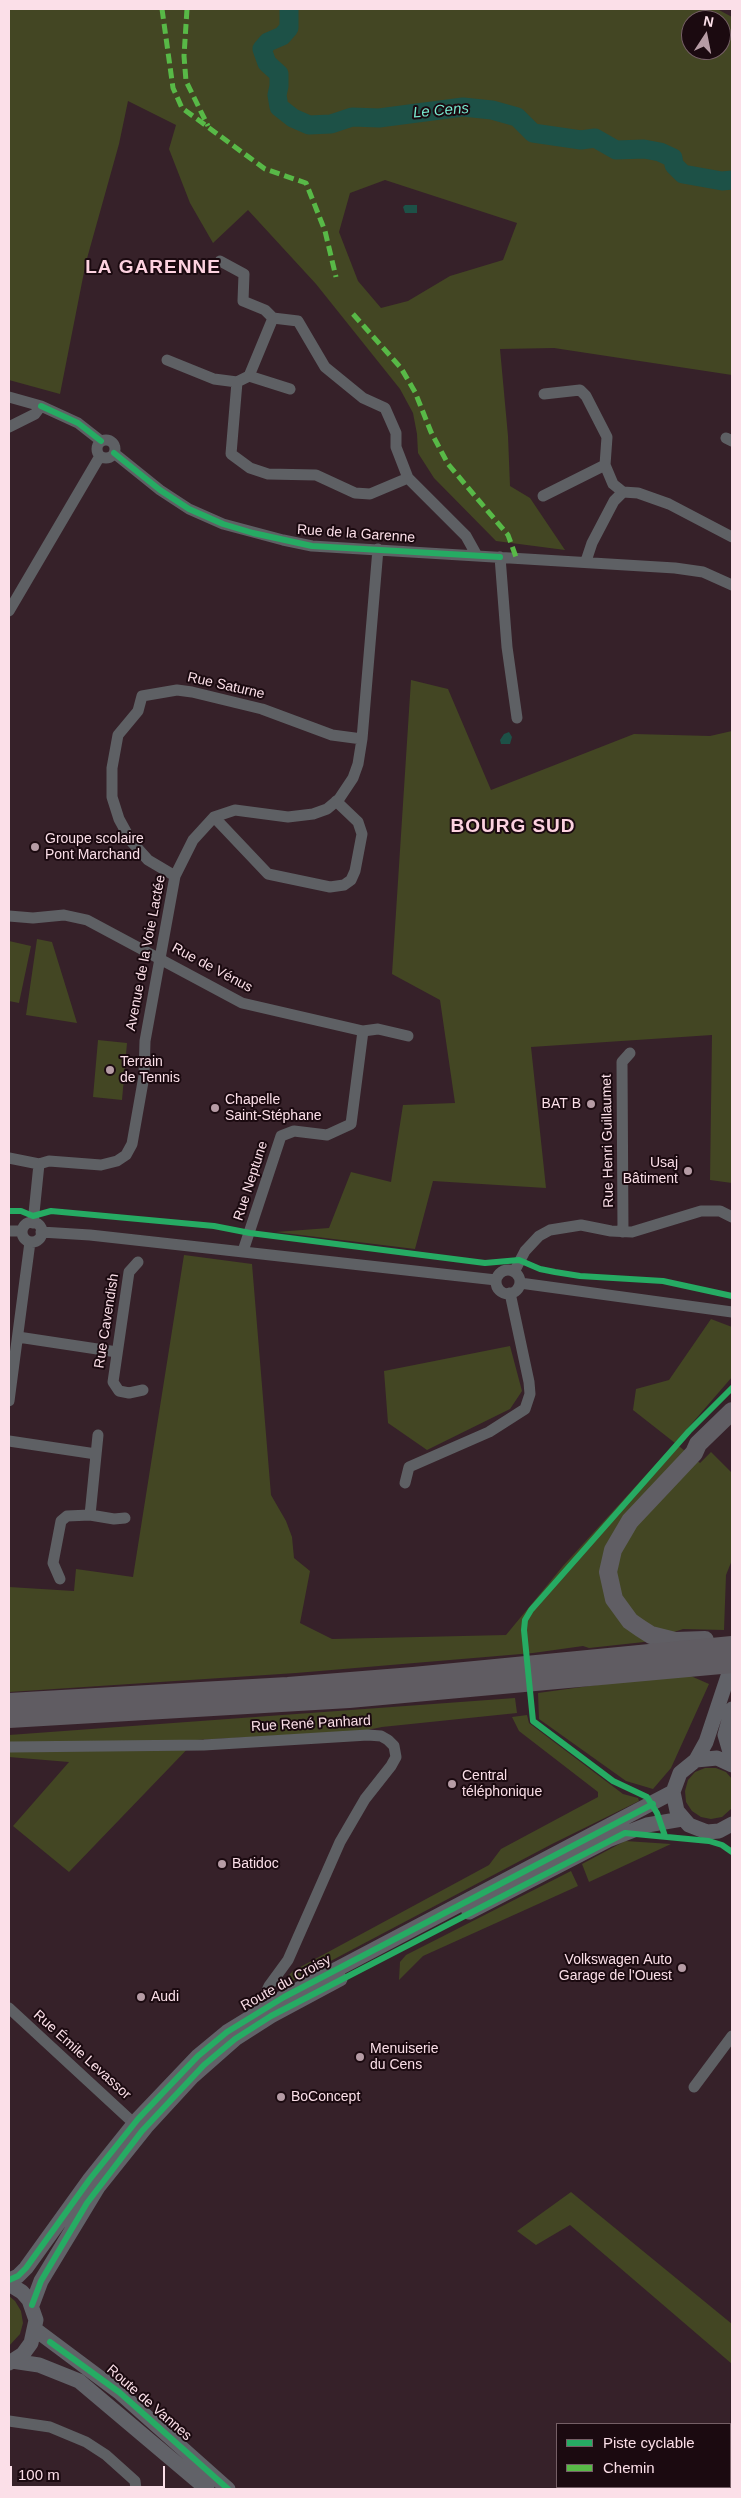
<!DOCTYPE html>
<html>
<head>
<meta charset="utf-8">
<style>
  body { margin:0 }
  #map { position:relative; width:741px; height:2498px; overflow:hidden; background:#362129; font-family:Helvetica,sans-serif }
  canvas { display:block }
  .frame { position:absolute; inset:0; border:10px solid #fbdfe8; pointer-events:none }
  .legend { position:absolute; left:556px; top:2423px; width:175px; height:65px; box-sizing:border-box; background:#1b0a10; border:1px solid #755f66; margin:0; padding:6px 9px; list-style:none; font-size:15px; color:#fbdfe8 }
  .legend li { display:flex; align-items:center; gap:10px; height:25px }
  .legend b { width:25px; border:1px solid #755f66 }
  .north { position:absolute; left:681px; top:10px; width:50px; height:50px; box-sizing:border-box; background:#1b0a10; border:1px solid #755f66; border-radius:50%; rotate:11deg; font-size:14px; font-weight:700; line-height:20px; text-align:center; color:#fbdfe8 }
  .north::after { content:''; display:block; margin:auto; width:18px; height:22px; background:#b69ca5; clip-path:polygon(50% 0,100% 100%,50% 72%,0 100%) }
  .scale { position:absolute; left:10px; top:2466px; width:155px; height:22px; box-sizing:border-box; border:2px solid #fbdfe8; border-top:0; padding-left:6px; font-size:15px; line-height:18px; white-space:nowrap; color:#fbdfe8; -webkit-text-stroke:4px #1b0a10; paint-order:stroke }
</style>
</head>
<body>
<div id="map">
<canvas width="741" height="2498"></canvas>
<div class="frame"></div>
<ul class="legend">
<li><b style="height:6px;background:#26ab63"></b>Piste cyclable</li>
<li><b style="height:6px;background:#58b947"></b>Chemin</li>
</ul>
<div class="north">N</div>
<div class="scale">100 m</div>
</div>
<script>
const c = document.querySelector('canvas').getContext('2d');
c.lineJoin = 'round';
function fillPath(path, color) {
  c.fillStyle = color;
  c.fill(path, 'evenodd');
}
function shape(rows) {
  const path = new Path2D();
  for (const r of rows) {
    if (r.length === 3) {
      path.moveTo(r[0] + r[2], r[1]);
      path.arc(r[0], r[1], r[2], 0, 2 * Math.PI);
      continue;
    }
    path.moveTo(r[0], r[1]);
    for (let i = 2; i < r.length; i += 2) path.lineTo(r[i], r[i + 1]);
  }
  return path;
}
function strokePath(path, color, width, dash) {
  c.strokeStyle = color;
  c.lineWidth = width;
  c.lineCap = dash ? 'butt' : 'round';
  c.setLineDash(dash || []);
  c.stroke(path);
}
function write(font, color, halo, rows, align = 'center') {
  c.font = font + ' Helvetica,sans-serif';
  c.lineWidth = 4;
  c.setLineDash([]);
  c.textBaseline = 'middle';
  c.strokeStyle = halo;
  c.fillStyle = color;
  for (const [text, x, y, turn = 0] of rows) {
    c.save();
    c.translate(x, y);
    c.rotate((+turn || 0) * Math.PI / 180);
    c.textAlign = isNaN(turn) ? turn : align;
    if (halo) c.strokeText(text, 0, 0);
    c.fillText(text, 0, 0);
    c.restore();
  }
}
fillPath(shape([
  [9,9,717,9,732,17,732,375,554,348,500,349,508,436,510,486,530,498,565,550,496,541,434,478,418,453,417,434,413,413,400,389,316,284,248,210,213,243,190,203,169,149,176,125,128,101,119,144,86,262,60,394,9,380],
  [691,20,721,20,721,50,691,50],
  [385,180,517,223,503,260,450,276,408,301,381,308,358,281,339,232,350,193],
  [411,680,448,689,491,790,634,734,710,736,732,731,732,1183,710,1180,712,1035,531,1047,546,1188,433,1181,415,1249,276,1232,329,1228,351,1172,391,1182,403,1105,455,1103,440,1000,392,974],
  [37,939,52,942,77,1023,26,1015],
  [9,941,31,946,19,1003,9,1001],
  [98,1040,127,1043,122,1100,93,1097],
  [184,1255,252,1264,271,1495,286,1521,292,1537,294,1558,310,1571,300,1623,332,1639,506,1635,563,1566,675,1443,633,1410,636,1389,669,1380,711,1319,732,1327,732,1377,675,1443,700,1463,711,1452,732,1473,732,1560,726,1575,724,1630,683,1629,644,1642,589,1648,583,1646,533,1653,296,1673,9,1692,9,1587,74,1591,76,1569,133,1577],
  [510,1346,522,1391,510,1409,427,1450,388,1423,384,1371],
  [684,1673,709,1684,671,1768,653,1789,626,1781,539,1719,538,1693],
  [515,1698,517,1713,382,1727,362,1731,196,1740,69,1872,13,1826,69,1762,9,1757,9,1735],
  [527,1715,529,1723,623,1794,638,1798,639,1801,552,1844,289,1983,284,1983,284,1980,293,1971,489,1865,501,1849,598,1797,598,1792,519,1731,512,1717],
  [705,1768,716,1768,726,1772,732,1779,732,1808,722,1817,711,1819,701,1817,692,1811,686,1802,685,1791,688,1780,695,1772],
  [625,1841,671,1844,589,1882,582,1864],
  [571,1871,578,1886,423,1956,399,1980,400,1962,406,1955],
  [571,2192,732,2324,732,2364,570,2225,536,2245,517,2231],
  [9,2296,15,2301,21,2311,23,2323,20,2334,9,2346]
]), '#434623');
fillPath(shape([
  [405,205,417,205,417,213,405,213,403,207],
  [509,732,512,737,510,744,501,744,500,740,504,734]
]), '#1d5147');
strokePath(shape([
  [289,9,289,28,282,36,268,42,262,49,267,63,279,74,279,86,277,95,279,107,293,118,309,125,331,124,352,117,379,118,463,107,492,110,517,117,533,133,581,140,595,138,616,150,644,149,660,152,673,158,674,165,683,174,722,181,732,180]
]), '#1d5147', 19);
strokePath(shape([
  [220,261,244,274,243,301,265,310,273,318],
  [273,318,298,321,325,367,363,398,385,408,396,433,396,447,408,478,466,536,476,554],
  [167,360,214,379,237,382],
  [249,376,290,389],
  [237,382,231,454,250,468,268,474,316,475,355,493,370,494,408,478],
  [237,382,249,376,273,318],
  [544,394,580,390,586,396,607,437,605,465,613,484,623,492],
  [9,397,41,406,78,423,101,441],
  [9,427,35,414,41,406],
  [726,438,732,441],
  [106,449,9],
  [114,453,160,490,189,509,223,524,283,540,312,546,675,568,703,572,732,585],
  [543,496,605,465],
  [500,557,507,647,517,718],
  [586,561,592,543,614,501,623,492,638,493,669,504,732,537],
  [9,611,100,456],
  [214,817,268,874,330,887,344,885,351,880,355,871,362,834,358,822,336,801],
  [175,876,148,860,131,841,119,819,112,797,112,768,118,735,138,711,142,696,177,690,192,692,262,709,332,735,362,739],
  [9,916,33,918,64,915,87,920,242,1003,363,1031,378,1029,408,1036],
  [9,1158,39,1164],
  [32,1232,10],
  [33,1223,39,1164,49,1161,101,1165,117,1161,126,1155,132,1144,144,1076,145,1041,175,876,193,840,214,817,235,810,288,817,313,814,327,809,339,799,353,778,358,764,362,739,378,549],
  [9,1231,22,1231],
  [41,1232,90,1235,496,1280],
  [623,1232,622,1062,630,1053],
  [243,1251,281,1136,294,1131,327,1135,351,1124,363,1031],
  [138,1262,129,1272,113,1382,119,1391,129,1393,143,1390],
  [508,1282,12],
  [514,1272,525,1251,539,1236,550,1230,581,1225,611,1231,632,1232,701,1211,720,1211,732,1217],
  [520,1283,732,1312],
  [18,1337,117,1352],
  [9,1401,30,1242],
  [9,1441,96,1454],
  [405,1483,409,1467,489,1432,525,1409,530,1394,529,1382,510,1293],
  [90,1515,98,1435],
  [60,1579,53,1563,61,1521,67,1516,90,1515,114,1519,125,1518],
  [9,1747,204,1745,368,1735,381,1736,388,1740,394,1746,396,1757,391,1766,365,1799,340,1842,288,1960,269,1986,262,2001,269,2013],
  [9,2008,140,2129],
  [694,2087,732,2036],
  [9,2421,50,2427,86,2442,106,2455,135,2481,136,2489]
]), '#5e6064', 11);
strokePath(shape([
  [732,1709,725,1735,732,1759],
  [696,1760,706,1742,732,1664],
  [732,1765,717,1758,696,1760,680,1773,673,1792,677,1811,689,1825,707,1832,719,1831,732,1824],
  [469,1912,608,1840,647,1825,682,1819],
  [9,2280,18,2276,26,2268,90,2179,138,2119,198,2056,227,2032,284,1997,673,1792],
  [9,2284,22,2292,29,2300,36,2320,31,2343,23,2354,9,2363],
  [32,2305,41,2281,98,2187,146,2127,193,2076,235,2039,271,2016,340,1979],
  [36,2330,119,2392,228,2489],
  [12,2361,39,2365,79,2381,207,2489]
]), '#616268', 15);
strokePath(shape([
  [705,1640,675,1641,651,1635,640,1628,630,1621,614,1599,608,1572,613,1550,630,1521,694,1453,698,1444,732,1411]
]), '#605e64', 18);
strokePath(shape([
  [9,1703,288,1687,413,1677,732,1646],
  [9,1718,349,1698,732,1663]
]), '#605c62', 20);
strokePath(shape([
  [162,9,173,88,182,108,265,169,306,183,325,231,336,277],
  [187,9,184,56,186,81,208,126],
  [353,314,401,368,415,392,431,432,448,464,508,535,516,557]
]), '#58b947', 5, [10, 5]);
strokePath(shape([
  [41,406,78,423,101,441],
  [114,453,160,490,189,509,223,524,253,533,312,546,500,557],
  [9,1211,21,1211,33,1216,51,1211,214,1226,250,1233,485,1263,519,1260,540,1269,555,1272,580,1276,663,1281,732,1296],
  [665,1836,657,1813,647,1797,613,1781,533,1721,524,1630,525,1620,531,1610,689,1431,732,1388],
  [9,2280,18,2276,26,2268,90,2179,138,2119,198,2056,227,2032,284,1997,653,1804],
  [32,2305,41,2281,87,2203,142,2131,204,2065,235,2039,271,2016,625,1833,709,1841,722,1845,732,1852],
  [50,2342,119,2392,228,2489]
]), '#26ab63', 6);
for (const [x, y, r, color] of [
  [35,847,5,"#b69ca5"],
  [110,1070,5,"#b69ca5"],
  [591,1104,5,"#b69ca5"],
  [215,1108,5,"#b69ca5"],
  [688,1171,5,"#b69ca5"],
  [452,1784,5,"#b69ca5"],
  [222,1864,5,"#b69ca5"],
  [682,1968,5,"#b69ca5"],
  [141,1997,5,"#b69ca5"],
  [360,2057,5,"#b69ca5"],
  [281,2097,5,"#b69ca5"]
]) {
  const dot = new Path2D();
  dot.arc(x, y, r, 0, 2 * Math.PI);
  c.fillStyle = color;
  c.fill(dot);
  strokePath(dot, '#1b0a10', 2);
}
write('14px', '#fbdfe8', '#1b0a10', [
  ["Rue de la Garenne",356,534,4],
  ["Rue Saturne",226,686,13],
  ["Avenue de la Voie Lactée",146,953,-79],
  ["Rue de Vénus",212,968,28],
  ["Rue Henri Guillaumet",608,1141,-91],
  ["Rue Neptune",251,1181,-72],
  ["Rue Cavendish",107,1321,-81],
  ["Rue René Panhard",311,1724,-3],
  ["Route du Croisy",286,1983,-29],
  ["Rue Émile Levassor",82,2055,42],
  ["Route de Vannes",149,2403,41]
]);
write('14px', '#fbdfe8', '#1b0a10', [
  ["Groupe scolaire",45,839],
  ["Pont Marchand",45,855],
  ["Terrain",120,1062],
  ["de Tennis",120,1078],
  ["Chapelle",225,1100],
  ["Saint-Stéphane",225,1116],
  ["BAT B",581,1104,"right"],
  ["Usaj",678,1163,"right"],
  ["Bâtiment",678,1179,"right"],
  ["Central",462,1776],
  ["téléphonique",462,1792],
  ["Batidoc",232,1864],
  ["Volkswagen Auto",672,1960,"right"],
  ["Garage de l'Ouest",672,1976,"right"],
  ["Audi",151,1997],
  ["Menuiserie",370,2049],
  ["du Cens",370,2065],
  ["BoConcept",291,2097]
], 'left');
write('italic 15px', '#79ead0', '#1b0a10', [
  ["Le Cens",441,111,-5]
]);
c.letterSpacing = '1px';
write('bold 19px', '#fdd2e0', '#1b0a10', [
  ["LA GARENNE",153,268],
  ["BOURG SUD",513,827]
]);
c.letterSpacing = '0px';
</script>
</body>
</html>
